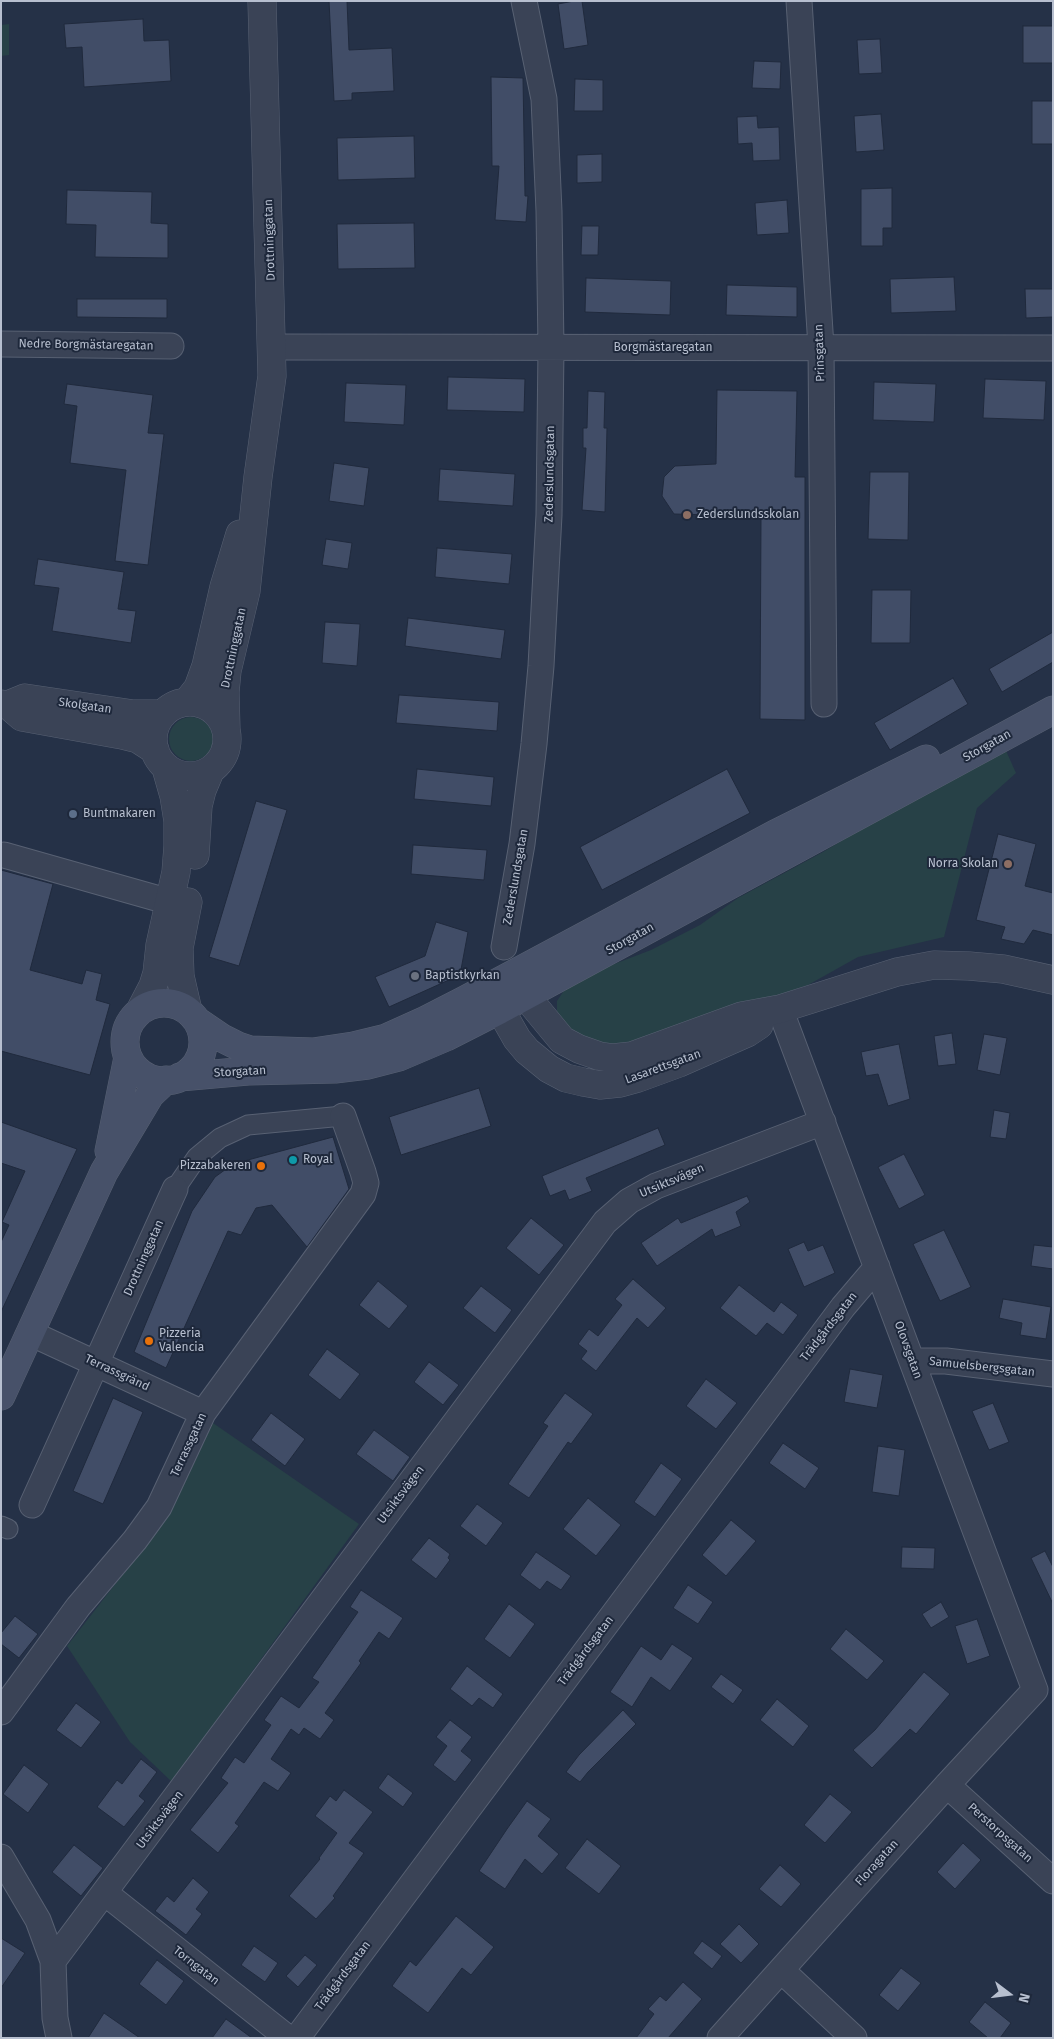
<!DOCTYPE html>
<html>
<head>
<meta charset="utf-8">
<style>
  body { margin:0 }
  #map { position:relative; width:1054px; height:2039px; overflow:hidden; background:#253147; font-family:"Fira Sans",sans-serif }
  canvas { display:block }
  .frame { position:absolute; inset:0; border:2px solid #b7bfcf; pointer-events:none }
  .north { position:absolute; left:984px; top:1969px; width:50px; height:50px; -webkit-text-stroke:4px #1e283b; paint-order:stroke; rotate:105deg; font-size:14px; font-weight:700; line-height:20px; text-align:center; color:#b7bfcf }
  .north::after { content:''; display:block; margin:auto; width:18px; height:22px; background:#b7bfcf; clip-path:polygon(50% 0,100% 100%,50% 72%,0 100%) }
</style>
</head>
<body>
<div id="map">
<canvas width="1054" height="2039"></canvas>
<div class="frame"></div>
<div class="north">N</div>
</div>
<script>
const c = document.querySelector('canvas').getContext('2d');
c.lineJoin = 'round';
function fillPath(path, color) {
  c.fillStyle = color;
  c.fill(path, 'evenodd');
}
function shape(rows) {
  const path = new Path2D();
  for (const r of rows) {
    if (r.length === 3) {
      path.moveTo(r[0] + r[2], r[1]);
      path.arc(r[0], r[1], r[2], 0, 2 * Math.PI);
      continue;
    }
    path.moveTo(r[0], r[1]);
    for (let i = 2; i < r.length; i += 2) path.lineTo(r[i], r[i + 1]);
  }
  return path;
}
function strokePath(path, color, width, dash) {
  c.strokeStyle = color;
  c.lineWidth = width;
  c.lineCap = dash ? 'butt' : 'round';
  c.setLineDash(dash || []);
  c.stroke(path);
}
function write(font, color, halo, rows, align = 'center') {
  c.font = font + ' "Fira Sans",sans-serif';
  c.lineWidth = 4;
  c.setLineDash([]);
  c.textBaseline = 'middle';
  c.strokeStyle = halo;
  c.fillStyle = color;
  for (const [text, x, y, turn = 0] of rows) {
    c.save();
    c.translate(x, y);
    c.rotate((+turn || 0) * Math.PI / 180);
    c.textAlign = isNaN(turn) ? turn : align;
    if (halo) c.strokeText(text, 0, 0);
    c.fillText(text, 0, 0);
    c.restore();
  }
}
fillPath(shape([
  [9,24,9,55,1,56,1,25],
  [191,739,22],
  [1003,744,1016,773,977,808,944,937,858,957,808,985,657,1038,604,1047,564,1027,557,1012,557,1001,567,986,596,971,651,950,700,925,738,898,823,852],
  [213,1423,359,1524,172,1782,130,1742,67,1646,169,1515]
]), '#274147');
const building = shape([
  [329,1,347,1,349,50,392,48,394,91,352,93,352,100,334,101,329,1],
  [574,1,582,1,588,45,564,49,558,4,574,1],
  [143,19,144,41,169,40,171,81,84,87,82,47,66,48,64,24,143,19],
  [1023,26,1053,26,1053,63,1023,63,1023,26],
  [880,39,882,73,859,74,857,40,880,39],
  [754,61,781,62,780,89,752,88,754,61],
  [491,77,523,78,525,196,528,196,526,222,495,220,499,166,492,166,491,77],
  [575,79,603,80,603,111,574,111,575,79],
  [1032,101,1053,101,1053,144,1032,144,1032,101],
  [881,114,884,150,856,152,854,116,881,114],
  [757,116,758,128,779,127,780,160,753,161,752,143,738,144,737,117,757,116],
  [414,136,415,178,338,180,337,138,414,136],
  [602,154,602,182,577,183,577,155,602,154],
  [892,188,892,228,883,228,883,246,861,246,861,189,892,188],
  [67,190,152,192,151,223,168,224,168,258,95,257,96,225,66,224,67,190],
  [787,200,789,233,757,235,755,203,787,200],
  [414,223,415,268,338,269,337,224,414,223],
  [582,226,599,226,598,255,581,255,582,226],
  [954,277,956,311,891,313,890,279,954,277],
  [586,278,671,281,670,315,585,312,586,278],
  [727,285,797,287,797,317,726,315,727,285],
  [1025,289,1053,289,1053,317,1026,318,1025,289],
  [77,299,167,299,167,318,77,317,77,299],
  [448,377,525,379,524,412,447,410,448,377],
  [985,379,1046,381,1044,420,983,418,985,379],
  [874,382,936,384,934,422,873,420,874,382],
  [346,383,406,385,404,425,344,422,346,383],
  [67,384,153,395,148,433,164,434,148,565,115,561,126,470,70,463,77,406,64,404,67,384],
  [717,390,797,391,795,477,805,477,805,720,760,719,761,516,674,514,662,496,664,477,675,466,716,464,717,390],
  [588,391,605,392,604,428,607,428,605,512,582,510,586,448,583,448,583,428,587,428,588,391],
  [334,463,369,468,364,506,329,501,334,463],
  [440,469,515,474,513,506,438,501,440,469],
  [870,472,909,472,908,540,868,539,870,472],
  [326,539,352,543,348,569,322,565,326,539],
  [437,548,512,554,509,584,435,577,437,548],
  [38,559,124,572,118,609,136,611,131,643,52,631,59,588,34,585,38,559],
  [872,590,911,590,910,643,871,643,872,590],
  [408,618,505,630,501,659,405,646,408,618],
  [325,622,360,624,357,666,322,663,325,622],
  [1053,632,1053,662,1002,692,989,669,1053,632],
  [953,678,968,704,890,750,874,723,953,678],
  [399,695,499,702,497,731,396,723,399,695],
  [417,769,494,777,491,806,414,799,417,769],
  [727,769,750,813,602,890,580,847,727,769],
  [256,801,287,810,239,966,209,957,256,801],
  [998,834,1036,844,1025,886,1053,893,1053,935,1033,930,1024,944,1001,939,1005,927,976,920,998,834],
  [413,845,487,850,484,880,411,874,413,845],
  [1,870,53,884,30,970,82,984,86,970,102,974,96,1000,110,1004,90,1075,1,1051,1,870],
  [436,922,468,932,460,975,389,1007,375,977,425,956,436,922],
  [952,1033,956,1064,938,1066,934,1036,952,1033],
  [984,1034,1007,1038,1000,1075,977,1070,984,1034],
  [899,1044,910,1099,888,1106,878,1074,866,1076,861,1052,899,1044],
  [479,1088,491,1126,401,1155,389,1117,479,1088],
  [994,1110,1010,1113,1006,1139,990,1137,994,1110],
  [1,1122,77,1149,1,1312,1,1242,9,1225,2,1222,25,1171,1,1163,1,1122],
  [658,1128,665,1145,586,1178,592,1191,569,1200,565,1190,550,1196,542,1176,658,1128],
  [333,1137,349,1189,307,1247,272,1205,256,1208,241,1235,228,1231,166,1368,134,1352,192,1211,215,1177,233,1164,333,1137],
  [904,1154,925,1195,899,1209,878,1167,904,1154],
  [747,1196,750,1202,736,1212,741,1226,715,1237,712,1229,657,1266,641,1243,678,1218,681,1223,747,1196],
  [531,1218,564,1245,539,1275,506,1248,531,1218],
  [944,1230,971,1287,940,1301,913,1244,944,1230],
  [804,1242,808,1251,823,1245,835,1273,804,1287,788,1249,804,1242],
  [1034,1245,1053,1247,1053,1269,1031,1266,1034,1245],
  [633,1279,666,1308,648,1328,637,1318,596,1371,581,1359,587,1351,578,1344,589,1329,598,1336,622,1305,615,1299,633,1279],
  [378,1281,408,1306,389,1329,359,1305,378,1281],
  [739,1285,774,1312,781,1302,798,1315,783,1335,767,1323,756,1336,720,1308,739,1285],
  [481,1286,512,1310,495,1333,463,1308,481,1286],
  [1003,1299,1051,1307,1046,1339,1020,1335,1022,1323,999,1318,1003,1299],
  [327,1349,360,1374,340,1400,308,1375,327,1349],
  [429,1362,459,1385,443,1405,414,1382,429,1362],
  [850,1369,883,1375,877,1408,844,1402,850,1369],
  [706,1379,737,1403,716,1429,686,1406,706,1379],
  [565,1393,593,1414,571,1444,568,1442,529,1498,508,1484,548,1426,543,1423,565,1393],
  [113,1398,143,1412,103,1504,73,1491,113,1398],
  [993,1403,1009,1442,989,1450,972,1411,993,1403],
  [271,1413,305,1439,285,1466,251,1440,271,1413],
  [374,1430,410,1457,393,1481,356,1454,374,1430],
  [783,1443,819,1468,805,1489,769,1463,783,1443],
  [878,1446,905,1450,899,1496,872,1492,878,1446],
  [661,1463,682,1479,655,1517,634,1502,661,1463],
  [588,1498,621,1525,596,1556,563,1529,588,1498],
  [477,1504,503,1523,486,1546,460,1526,477,1504],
  [731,1520,756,1541,726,1576,702,1555,731,1520],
  [429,1538,450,1554,448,1558,450,1560,436,1579,411,1560,429,1538],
  [902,1547,935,1548,934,1569,901,1568,902,1547],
  [1045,1551,1053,1567,1053,1604,1031,1558,1045,1551],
  [536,1552,571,1576,561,1590,547,1581,540,1590,520,1575,536,1552],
  [688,1585,713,1602,698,1624,673,1608,688,1585],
  [361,1590,403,1618,389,1639,379,1632,359,1661,361,1663,325,1713,334,1720,320,1739,304,1728,299,1735,291,1729,271,1759,291,1773,278,1791,264,1782,235,1823,239,1826,218,1853,190,1830,228,1783,221,1778,235,1757,244,1763,271,1725,264,1720,281,1696,299,1708,319,1682,312,1678,358,1612,350,1607,361,1590],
  [941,1602,949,1617,931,1628,922,1614,941,1602],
  [509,1604,535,1624,510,1658,484,1639,509,1604],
  [15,1616,38,1634,19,1658,1,1644,1,1633,15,1616],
  [977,1619,990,1656,967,1664,955,1626,977,1619],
  [846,1629,884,1661,867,1680,830,1649,846,1629],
  [672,1644,693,1658,670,1691,651,1677,632,1707,610,1692,641,1646,661,1660,672,1644],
  [467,1666,503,1694,493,1708,479,1698,472,1706,450,1689,467,1666],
  [924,1672,950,1694,916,1734,910,1729,872,1768,853,1750,875,1730,924,1672],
  [721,1674,743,1690,733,1704,711,1687,721,1674],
  [777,1699,809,1726,793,1747,760,1720,777,1699],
  [76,1703,101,1722,81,1748,56,1730,76,1703],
  [623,1710,636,1724,588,1772,580,1782,566,1772,579,1755,623,1710],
  [450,1720,472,1737,461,1751,472,1760,455,1782,433,1765,447,1746,436,1737,450,1720],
  [141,1759,157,1772,139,1796,145,1801,124,1827,97,1807,117,1780,122,1784,141,1759],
  [24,1765,49,1784,28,1813,3,1794,24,1765],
  [388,1774,413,1793,403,1807,378,1788,388,1774],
  [344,1790,373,1812,349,1843,364,1853,333,1896,335,1898,316,1919,289,1896,320,1859,319,1858,337,1833,315,1816,330,1796,336,1801,344,1790],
  [830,1794,852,1812,825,1843,804,1825,830,1794],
  [527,1801,551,1819,538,1836,559,1854,542,1874,525,1859,505,1889,479,1871,507,1829,527,1801],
  [587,1839,621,1866,599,1894,565,1868,587,1839],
  [963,1843,981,1860,955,1889,937,1872,963,1843],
  [74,1845,103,1868,81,1896,52,1872,74,1845],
  [780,1865,801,1884,781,1907,759,1889,780,1865],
  [193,1878,209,1892,196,1909,202,1914,186,1935,155,1911,167,1896,174,1902,193,1878],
  [456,1916,494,1947,471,1975,462,1968,428,2013,392,1986,410,1961,416,1966,456,1916],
  [739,1924,759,1944,741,1963,720,1944,739,1924],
  [1,1938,25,1953,1,1988,1,1938],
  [702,1941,722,1956,712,1969,693,1953,702,1941],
  [254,1946,278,1963,265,1982,241,1965,254,1946],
  [305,1955,317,1965,298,1987,286,1976,305,1955],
  [157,1960,184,1981,166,2005,139,1984,157,1960],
  [901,1968,921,1983,898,2011,879,1995,901,1968],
  [683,1982,702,1999,668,2038,636,2038,654,2014,648,2009,660,1996,666,2001,683,1982],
  [985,2002,1011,2023,1000,2038,988,2038,969,2022,985,2002],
  [104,2013,140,2038,88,2038,104,2013],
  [226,2019,252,2038,212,2038,226,2019]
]);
fillPath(building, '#414d67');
strokePath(building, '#202a3d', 1);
const pedestrian = shape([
  [175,1189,197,1157,220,1138,248,1125,343,1116],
  [1,1526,8,1529]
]);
const minor = shape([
  [799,1,821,347,824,704],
  [1,344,171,346],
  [272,347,1053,348],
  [4,855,170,902],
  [504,947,522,844,534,744,541,666,549,515,551,348,549,211,544,99,524,1],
  [780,1009,1035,1690],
  [30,1333,203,1413],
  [912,1361,946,1361,1053,1374],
  [32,1505,175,1189],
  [1,1712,78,1607,135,1540,159,1507,203,1413,363,1194,366,1183,363,1172,343,1116],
  [947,1785,1053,1881],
  [1,1857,38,1920,53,1961,55,2018,59,2038],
  [105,1893,288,2038],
  [53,1961,605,1222,629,1201,656,1186,823,1122],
  [781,1970,854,2038],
  [297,2038,843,1307,877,1267],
  [720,2038,947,1785,1035,1690]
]);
const tertiary = shape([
  [187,702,198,688,206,666,224,587,240,534],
  [190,739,37],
  [1,704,8,705,22,717,122,735,138,739,155,750],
  [8,705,25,698,133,714,163,714],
  [226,730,225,692,227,671,246,591,258,477,272,376,262,1],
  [195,855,198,806,202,790,210,771],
  [188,902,179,948,180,976,188,1011],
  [516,974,534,1006,562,1040,579,1049,599,1056,613,1058,632,1056,742,1016,780,1009,897,972,934,965,969,966,1003,969,1053,980],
  [488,988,517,1039,527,1051,549,1069,566,1078,583,1082,600,1085,620,1083,638,1078,679,1063,747,1033,759,1025],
  [141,1009,153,986,157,973,160,945,176,872,178,846,178,821,174,796,166,768]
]);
const secondary = shape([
  [164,1042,39],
  [197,1021,222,1038,238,1046,250,1050,313,1052,353,1046,386,1038,426,1020,465,1000,775,834,926,759],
  [180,1077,248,1071,335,1069,368,1065,399,1057,446,1037,499,1010,1053,710],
  [109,1151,128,1057],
  [1,1396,104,1172,150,1095,166,1080]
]);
strokePath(pedestrian, '#586173', 21);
strokePath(minor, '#586173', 27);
strokePath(tertiary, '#586173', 29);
strokePath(secondary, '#586173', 29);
strokePath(pedestrian, '#3a4356', 19);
strokePath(minor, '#3a4356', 25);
strokePath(tertiary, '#3a4356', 28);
strokePath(secondary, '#475169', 28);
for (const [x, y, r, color] of [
  [687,515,5,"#8d6e63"],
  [73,814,5,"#5c6f8a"],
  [1008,864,5,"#8d6e63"],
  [415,976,5,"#6b7280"],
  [293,1160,5,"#0f9aa8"],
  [261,1166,5,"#e8710a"],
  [149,1341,5,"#e8710a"]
]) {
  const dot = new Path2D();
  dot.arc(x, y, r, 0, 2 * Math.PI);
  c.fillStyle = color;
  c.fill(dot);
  strokePath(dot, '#1e283b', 2);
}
write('12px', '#b7bfcf', '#1e283b', [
  ["Drottninggatan",270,240,-92],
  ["Nedre Borgmästaregatan",86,345,1],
  ["Borgmästaregatan",663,348],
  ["Prinsgatan",820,353,-92],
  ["Zederslundsgatan",550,474,-89],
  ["Drottninggatan",234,648,-78],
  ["Skolgatan",85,706,8],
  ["Storgatan",987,746,-29],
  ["Zederslundsgatan",516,877,-80],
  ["Storgatan",630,939,-29],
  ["Lasarettsgatan",663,1067,-20],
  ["Storgatan",240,1072,-3],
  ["Utsiktsvägen",672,1181,-23],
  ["Drottninggatan",144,1258,-66],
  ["Trädgårdsgatan",829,1327,-52],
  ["Olovsgatan",908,1350,70],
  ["Samuelsbergsgatan",982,1367,6],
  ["Terrassgränd",117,1373,25],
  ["Terrassgatan",189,1445,-65],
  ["Utsiktsvägen",401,1495,-53],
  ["Trädgårdsgatan",586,1651,-53],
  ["Utsiktsvägen",160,1820,-53],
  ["Perstorpsgatan",1000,1833,42],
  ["Floragatan",877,1863,-48],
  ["Torngatan",196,1966,38],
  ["Trädgårdsgatan",343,1976,-53]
]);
write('12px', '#b7bfcf', '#1e283b', [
  ["Zederslundsskolan",697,515],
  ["Buntmakaren",83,814],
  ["Norra Skolan",998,864,"right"],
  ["Baptistkyrkan",425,976],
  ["Royal",303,1160],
  ["Pizzabakeren",251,1166,"right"],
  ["Pizzeria",159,1334],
  ["Valencia",159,1348]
], 'left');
</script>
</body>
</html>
